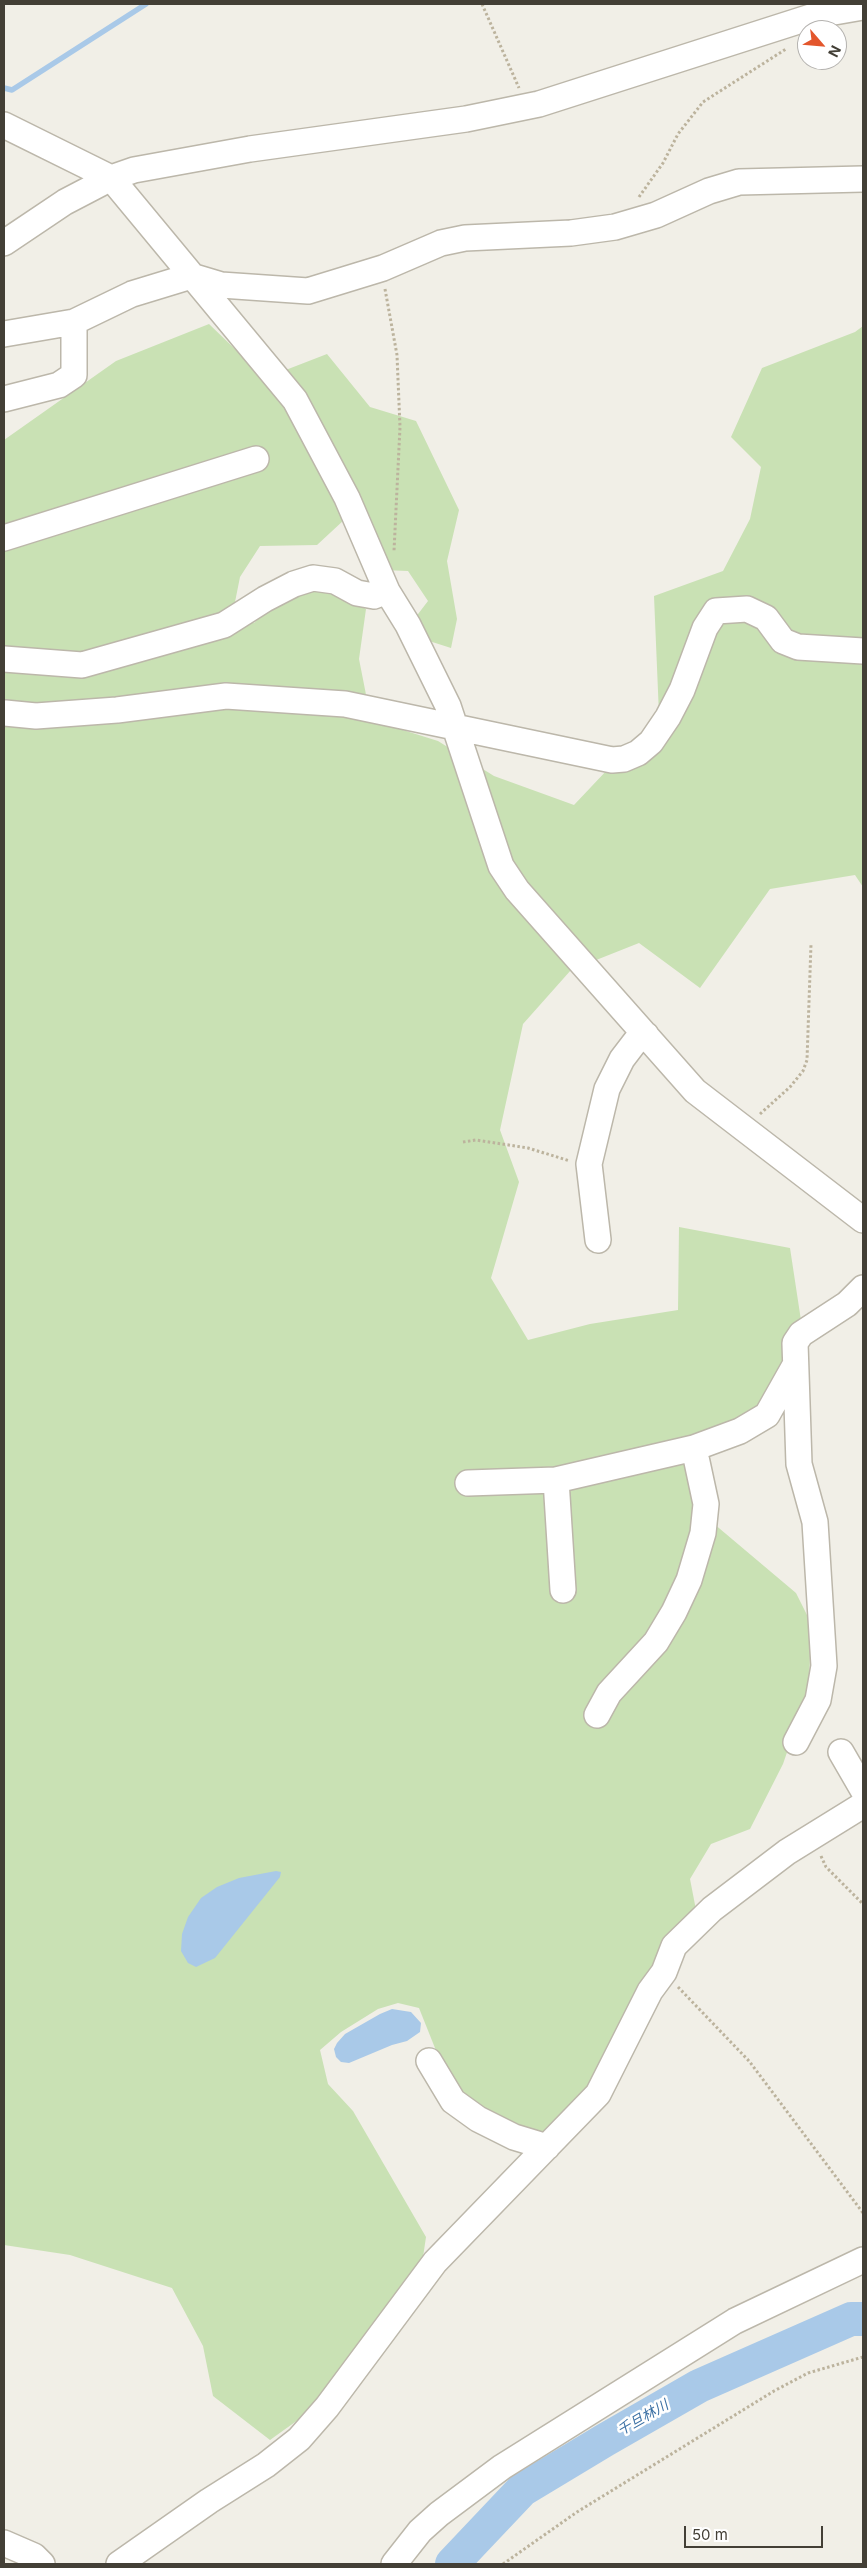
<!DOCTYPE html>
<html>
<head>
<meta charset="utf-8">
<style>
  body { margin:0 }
  #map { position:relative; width:867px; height:2568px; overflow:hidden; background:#f1efe7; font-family:Inter,sans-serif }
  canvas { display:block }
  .frame { position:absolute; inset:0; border:5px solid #433f36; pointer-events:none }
  .north { position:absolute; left:797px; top:20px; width:50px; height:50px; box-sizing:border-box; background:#fff; border:1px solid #b4b2af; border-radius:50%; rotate:117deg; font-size:14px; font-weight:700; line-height:20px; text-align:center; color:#433f36 }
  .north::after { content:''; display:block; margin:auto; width:18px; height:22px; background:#e3562c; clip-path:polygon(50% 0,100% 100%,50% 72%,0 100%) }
  .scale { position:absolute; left:684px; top:2526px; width:139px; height:22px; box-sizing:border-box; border:2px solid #433f36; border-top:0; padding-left:6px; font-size:15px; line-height:18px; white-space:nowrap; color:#433f36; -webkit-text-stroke:4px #fff; paint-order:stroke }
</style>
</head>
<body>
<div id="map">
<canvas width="867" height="2568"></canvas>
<div class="frame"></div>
<div class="north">N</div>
<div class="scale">50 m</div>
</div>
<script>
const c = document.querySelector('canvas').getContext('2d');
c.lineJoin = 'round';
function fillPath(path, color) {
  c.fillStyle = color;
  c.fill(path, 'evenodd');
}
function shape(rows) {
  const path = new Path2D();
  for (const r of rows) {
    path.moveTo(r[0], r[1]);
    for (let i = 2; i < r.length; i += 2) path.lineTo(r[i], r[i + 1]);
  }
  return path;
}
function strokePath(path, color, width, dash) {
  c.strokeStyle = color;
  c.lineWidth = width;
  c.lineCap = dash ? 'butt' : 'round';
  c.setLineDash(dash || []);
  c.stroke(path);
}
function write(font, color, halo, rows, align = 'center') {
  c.font = font + ' Inter,"Noto Sans JP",sans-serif';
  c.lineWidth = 5;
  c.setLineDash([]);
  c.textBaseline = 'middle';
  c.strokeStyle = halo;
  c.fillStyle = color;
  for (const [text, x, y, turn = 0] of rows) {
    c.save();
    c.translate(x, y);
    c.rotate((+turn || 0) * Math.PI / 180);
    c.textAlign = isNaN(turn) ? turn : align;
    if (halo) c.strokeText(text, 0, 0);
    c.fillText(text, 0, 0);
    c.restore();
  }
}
fillPath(shape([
  [209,324,265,378,327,354,370,407,416,421,459,510,447,561,457,619,451,648,426,640,415,618,428,601,408,571,383,570,344,520,317,545,260,546,240,577,234,607,254,623,274,602,296,590,334,589,366,609,359,659,371,720,438,741,494,776,574,805,659,715,654,596,723,571,750,519,761,467,731,437,762,368,855,332,863,326,863,887,855,875,770,889,700,988,639,943,571,970,523,1024,500,1130,519,1182,491,1278,528,1340,590,1324,678,1310,679,1227,790,1248,807,1360,775,1414,687,1442,694,1507,796,1593,811,1623,809,1688,783,1764,750,1829,711,1844,690,1879,696,1910,595,2090,546,2143,455,2098,419,2008,398,2003,378,2009,341,2032,320,2050,328,2084,353,2111,426,2237,422,2264,323,2402,270,2440,213,2396,203,2346,172,2288,70,2255,4,2245,4,440,116,361]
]), '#c9e1b4');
fillPath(shape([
  [276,1871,281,1872,280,1877,215,1958,196,1967,188,1963,181,1951,182,1934,188,1917,201,1898,217,1887,239,1878],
  [392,2009,411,2012,421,2023,420,2032,407,2041,392,2045,349,2063,341,2062,336,2057,334,2049,337,2043,345,2034,380,2014]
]), '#a9c9e8');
strokePath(shape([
  [4,88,12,90,146,4]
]), '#a9c9e8', 5.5);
strokePath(shape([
  [452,2564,522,2490,605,2440,699,2386,851,2319,863,2319]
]), '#a9c9e8', 34);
const minor = shape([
  [4,125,111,178,295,400,347,498,387,591,408,625,448,706,501,866,517,890,695,1091,863,1220],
  [4,243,65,202,111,178,134,170,250,149,466,119,539,104,817,15,863,7],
  [4,334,74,322,132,294,191,276,221,285,308,291,383,268,441,243,465,238,571,233,615,227,656,215,709,191,739,182,863,179],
  [4,399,59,385,74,375,74,322],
  [4,538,256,459],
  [4,659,82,665,224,625,265,599,294,584,313,578,335,581,357,593,374,596,387,591],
  [5,713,36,716,117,710,226,696,345,704,612,760,624,759,638,753,651,742,668,717,682,690,705,628,716,611,747,609,766,618,783,641,798,647,863,651],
  [598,1240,589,1164,607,1089,622,1059,635,1042,646,1035],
  [556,1480,563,1590],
  [468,1483,556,1480,694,1448,740,1431,767,1415,794,1367],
  [597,1715,609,1693,656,1642,674,1612,689,1580,703,1533,706,1504,694,1448],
  [796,1742,818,1700,824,1666,815,1522,799,1464,795,1343,801,1334,847,1304,863,1288],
  [841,1752,863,1790],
  [429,2061,453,2101,478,2119,514,2137,547,2147],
  [4,2543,34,2556,42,2564],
  [119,2564,209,2501,266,2465,299,2439,327,2407,435,2262,598,2094,650,1991,664,1972,674,1946,712,1909,787,1852,863,1805],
  [394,2564,420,2531,439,2514,502,2467,735,2321,863,2260]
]);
strokePath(minor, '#bcb7aa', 28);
strokePath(shape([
  [482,4,519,88],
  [639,197,663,163,678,134,703,102,786,49],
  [385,289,397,355,400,427,394,551],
  [760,1114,790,1087,803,1071,807,1060,811,944],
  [463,1142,476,1140,528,1148,570,1161],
  [821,1856,826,1867,863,1904],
  [678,1987,749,2061,863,2213],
  [503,2564,577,2512,774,2391,808,2373,863,2357]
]), '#bcb39d', 3, [2.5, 2.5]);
strokePath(minor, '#fff', 25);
write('italic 14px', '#3b70a4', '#fff', [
  ["千旦林川",643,2418,-30]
]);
</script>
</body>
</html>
